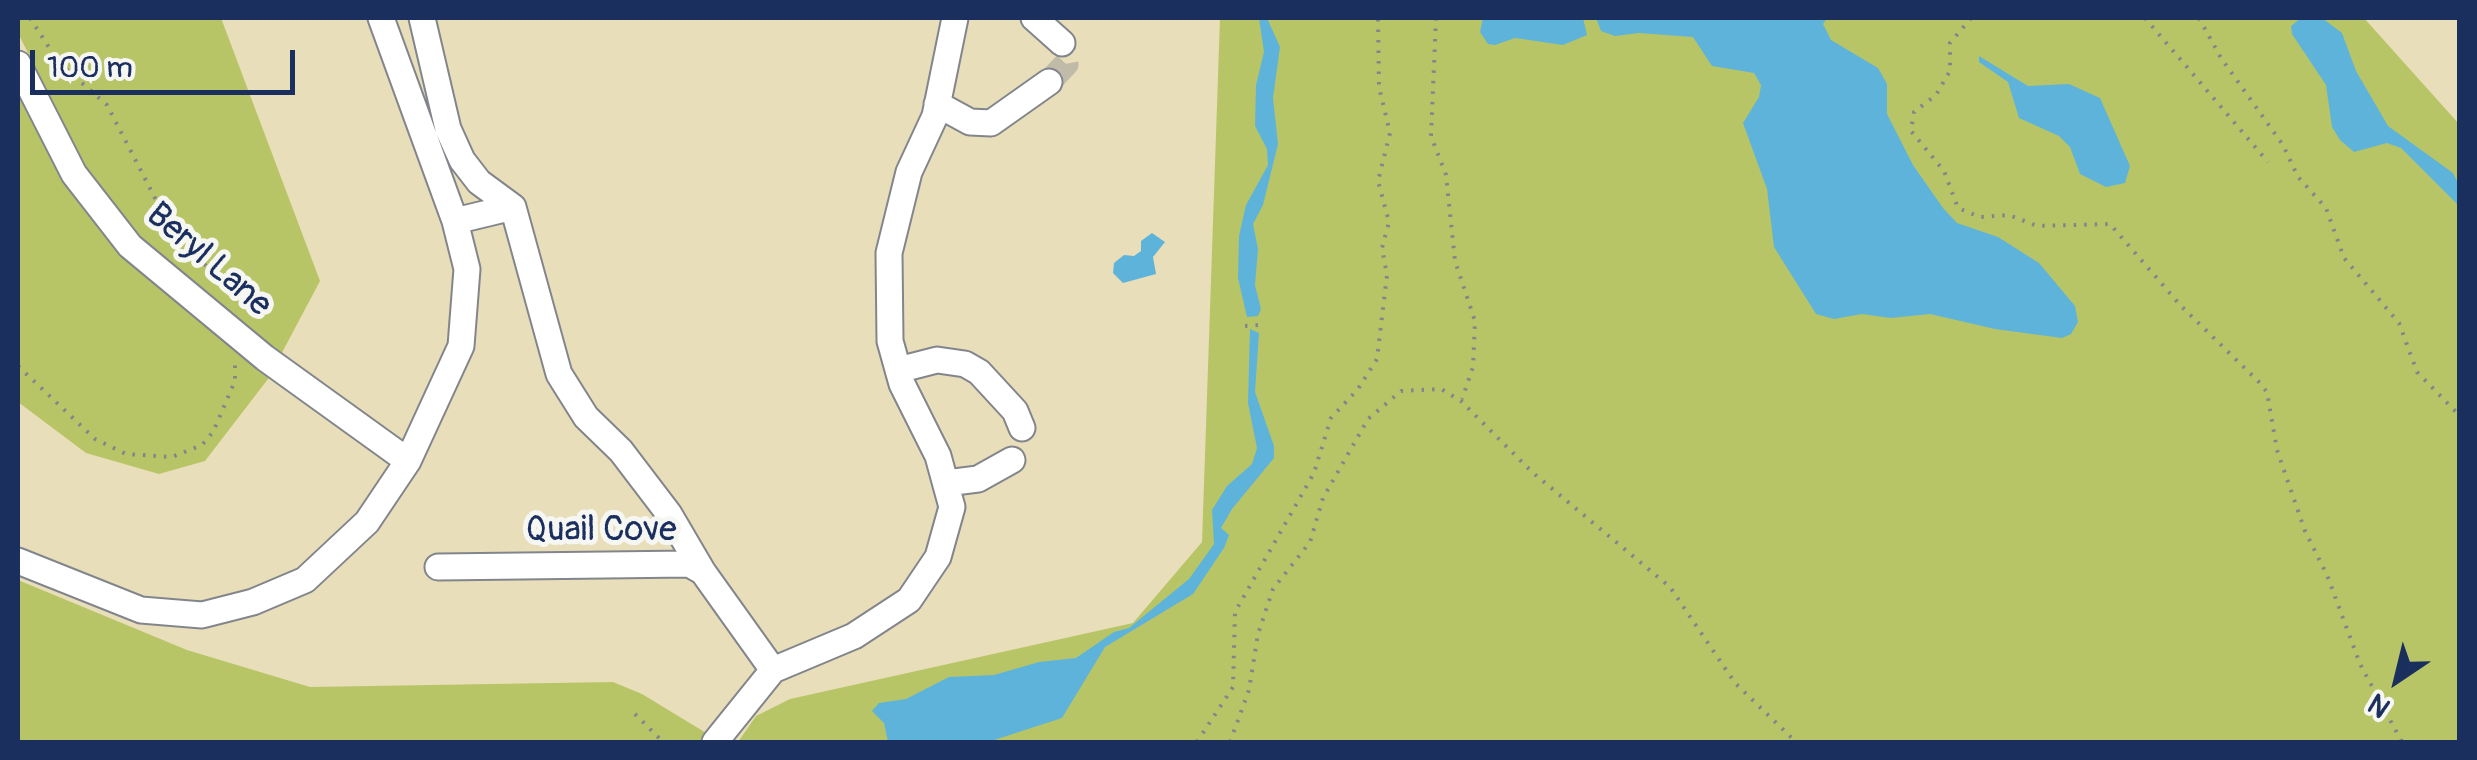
<!DOCTYPE html>
<html>
<head>
<meta charset="utf-8">
<style>
  body { margin:0 }
  #map { position:relative; width:2477px; height:760px; overflow:hidden; background:#e9deba; font-family:Pangolin,sans-serif }
  canvas { display:block }
  .frame { position:absolute; inset:0; border:20px solid #1b2f5e; pointer-events:none }
  .north { position:absolute; left:2347px; top:630px; width:100px; height:100px; -webkit-text-stroke:8px #f6f6f2; paint-order:stroke; rotate:215deg; font-size:28px; font-weight:700; line-height:40px; text-align:center; color:#1b2f5e }
  .north::after { content:''; display:block; margin:auto; width:35px; height:45px; background:#1b2f5e; clip-path:polygon(50% 0,100% 100%,50% 72%,0 100%) }
  .scale { position:absolute; left:30px; top:50px; width:265px; height:45px; box-sizing:border-box; border:5px solid #1b2f5e; border-top:0; padding-left:12px; font-size:30px; line-height:35px; white-space:nowrap; color:#1b2f5e; -webkit-text-stroke:8px #f6f6f2; paint-order:stroke }
</style>
</head>
<body>
<div id="map">
<canvas width="2477" height="760"></canvas>
<div class="frame"></div>
<div class="north">N</div>
<div class="scale">100 m</div>
</div>
<script>
const c = document.querySelector('canvas').getContext('2d');
c.lineJoin = 'round';
function fillPath(path, color) {
  c.fillStyle = color;
  c.fill(path, 'evenodd');
}
function shape(rows) {
  const path = new Path2D();
  for (const r of rows) {
    path.moveTo(r[0], r[1]);
    for (let i = 2; i < r.length; i += 2) path.lineTo(r[i], r[i + 1]);
  }
  return path;
}
function strokePath(path, color, width, dash) {
  c.strokeStyle = color;
  c.lineWidth = width;
  c.lineCap = dash ? 'butt' : 'round';
  c.setLineDash(dash || []);
  c.stroke(path);
}
function write(font, color, halo, rows, align = 'center') {
  c.font = font + ' Pangolin,sans-serif';
  c.lineWidth = 10;
  c.setLineDash([]);
  c.textBaseline = 'middle';
  c.strokeStyle = halo;
  c.fillStyle = color;
  for (const [text, x, y, turn = 0] of rows) {
    c.save();
    c.translate(x, y);
    c.rotate((+turn || 0) * Math.PI / 180);
    c.textAlign = isNaN(turn) ? turn : align;
    if (halo) c.strokeText(text, 0, 0);
    c.fillText(text, 0, 0);
    c.restore();
  }
}
fillPath(shape([
  [18,18,221,18,320,281,268,379,205,461,159,474,86,453,18,402,18,69,33,63,18,33],
  [1220,18,2364,18,2459,124,2459,742,738,742,756,716,790,699,1133,623,1202,542],
  [18,580,187,650,310,687,613,682,642,694,721,742,18,742]
]), '#b8c567');
fillPath(shape([
  [1259,18,1267,18,1280,47,1273,98,1278,144,1263,205,1253,224,1258,249,1255,285,1261,309,1258,316,1247,317,1238,278,1239,236,1246,205,1268,165,1267,149,1255,126,1256,85,1264,52],
  [1483,18,1583,18,1587,35,1563,45,1515,38,1495,45,1488,44,1480,32],
  [1596,18,1827,18,1823,24,1831,40,1878,68,1887,84,1887,114,1913,165,1943,208,1957,223,1998,237,2039,263,2075,306,2078,322,2071,334,2062,338,1995,329,1930,314,1891,318,1862,314,1834,319,1816,314,1774,247,1767,189,1743,123,1759,97,1761,85,1754,73,1712,66,1693,37,1639,33,1615,36,1601,31],
  [2301,18,2322,18,2342,33,2356,71,2388,126,2453,173,2459,185,2459,206,2401,148,2387,143,2354,152,2340,140,2332,127,2326,85,2292,34,2291,26],
  [1979,56,2028,86,2069,84,2100,98,2130,166,2125,183,2106,187,2080,174,2070,147,2059,136,2019,118,2008,82,1979,62],
  [1152,233,1165,242,1153,257,1156,274,1123,283,1113,273,1114,263,1124,255,1134,256,1141,251,1141,241],
  [1250,329,1259,333,1255,392,1274,446,1274,458,1232,509,1221,528,1229,535,1224,548,1193,594,1105,647,1062,718,988,742,888,742,884,723,872,711,879,703,906,699,949,677,994,675,1039,662,1076,658,1114,632,1129,628,1189,579,1214,544,1212,510,1227,486,1252,464,1257,448,1248,403]
]), '#5eb3db');
strokePath(shape([
  [1049,82,1066,64,1062,43]
]), '#c0bba8', 25, [25, 12]);
const minor = shape([
  [422,18,448,129,462,160,479,182,513,207],
  [1034,18,1062,43],
  [18,64,74,174,130,246,265,358,408,461],
  [937,104,970,122,991,123,1049,82],
  [455,221,513,207,559,374,586,417,621,451,669,514,703,572],
  [898,370,937,360,965,364,979,372,1015,411,1022,428],
  [946,483,978,479,1012,460],
  [18,561,141,610,202,615,253,602,305,580,367,522,408,461,461,346,467,269,455,221,381,18],
  [438,567,689,564,703,572,773,670],
  [715,742,773,670,854,636,909,600,938,557,952,507,938,456,902,384,890,341,889,253,909,172,935,116,955,18]
]);
strokePath(minor, '#82868c', 29);
strokePath(shape([
  [30,18,59,63,107,105,155,198,182,240,232,294,234,302],
  [1436,18,1431,136,1446,175,1455,261,1475,321,1473,367,1462,399],
  [1971,18,1950,43,1950,71,1936,95,1914,112,1911,131,1944,171,1958,208,1980,217,2009,215,2037,226,2110,224,2181,306,2258,381,2267,392,2277,450,2305,531,2327,575,2360,664,2402,742],
  [2145,18,2268,162],
  [2199,18,2221,58,2283,145,2298,177,2326,208,2344,258,2399,323,2417,372,2460,416],
  [1245,326,1258,325],
  [18,366,95,439,126,454,172,457,202,445,213,432,235,381,235,361],
  [635,714,663,742],
  [1197,742,1233,687,1235,612,1314,473,1331,418,1358,389,1377,359,1387,275,1382,248,1389,222,1378,181,1390,133,1379,87,1378,18],
  [1230,742,1249,690,1258,634,1273,589,1310,542,1323,498,1368,419,1401,391,1441,389,1461,401,1532,472,1670,587,1735,683,1796,742]
]), '#82868c', 4, [2.5, 8]);
strokePath(minor, '#fff', 25);
write('35px', '#1b2f5e', '#f6f6f2', [
  ["Beryl Lane",208,261,41],
  ["Quail Cove",601,531]
]);
</script>
</body>
</html>
